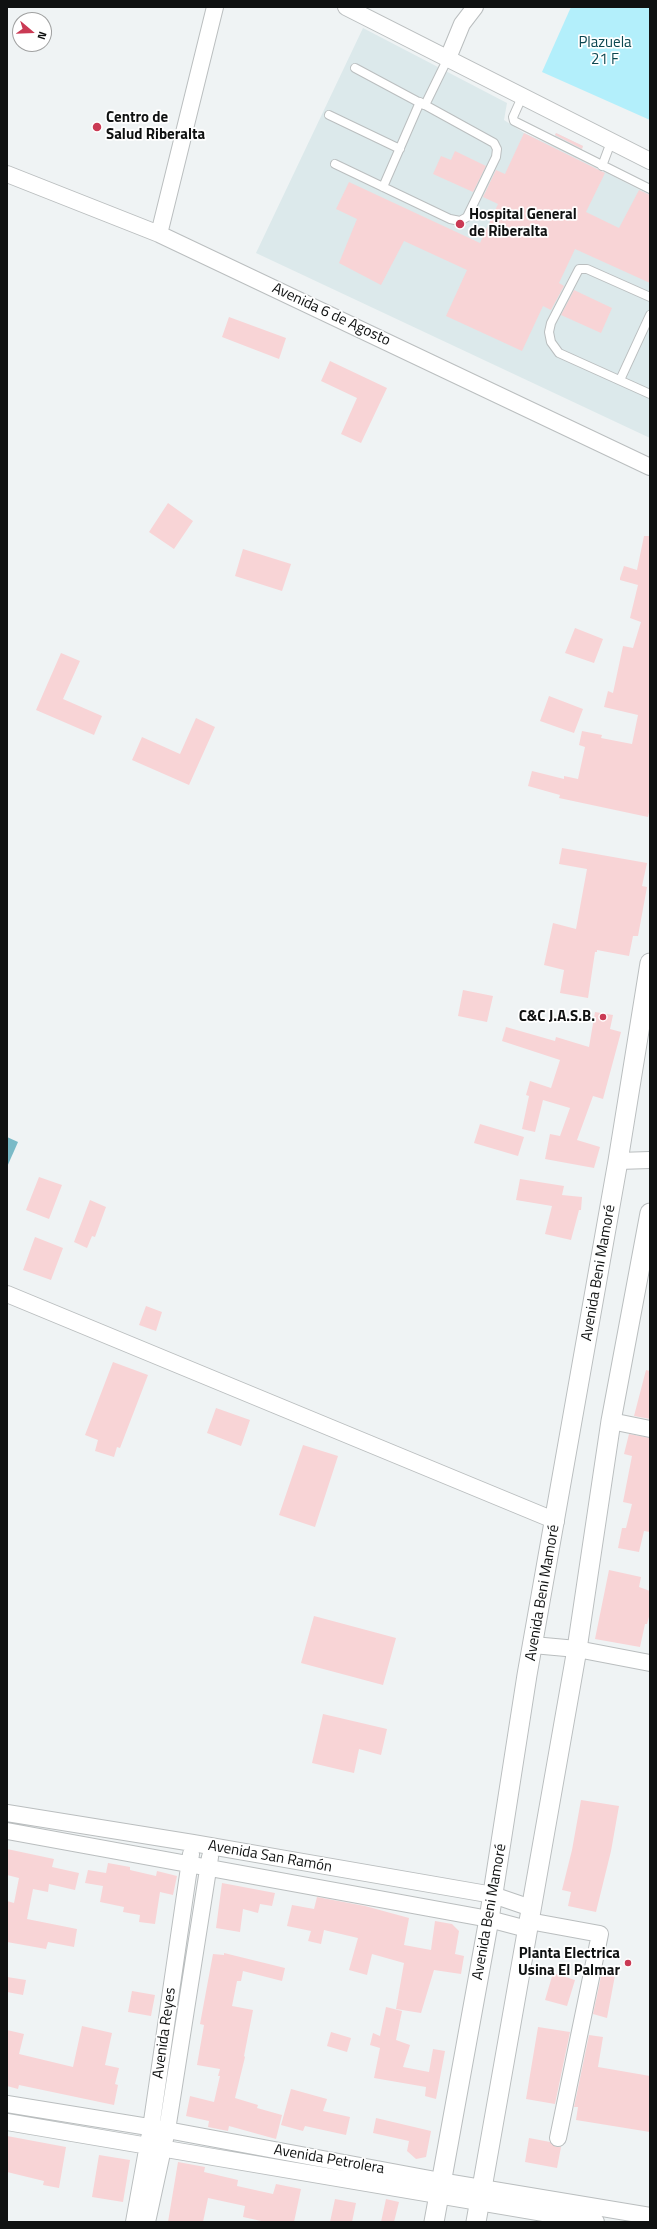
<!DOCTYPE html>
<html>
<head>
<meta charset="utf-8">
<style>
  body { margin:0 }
  #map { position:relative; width:657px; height:2229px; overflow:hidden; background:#eff3f4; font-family:"Titillium Web",sans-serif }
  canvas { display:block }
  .frame { position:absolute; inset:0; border:8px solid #0f1111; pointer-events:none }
  .north { position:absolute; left:12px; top:12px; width:40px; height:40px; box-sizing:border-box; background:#fff; border:1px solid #9fa0a0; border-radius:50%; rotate:109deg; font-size:11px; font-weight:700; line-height:16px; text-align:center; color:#0f1111 }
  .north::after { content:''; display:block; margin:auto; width:14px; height:18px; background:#ca3a54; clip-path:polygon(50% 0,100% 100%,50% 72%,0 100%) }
</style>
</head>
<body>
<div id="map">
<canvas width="657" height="2229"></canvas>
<div class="frame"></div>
<div class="north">N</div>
</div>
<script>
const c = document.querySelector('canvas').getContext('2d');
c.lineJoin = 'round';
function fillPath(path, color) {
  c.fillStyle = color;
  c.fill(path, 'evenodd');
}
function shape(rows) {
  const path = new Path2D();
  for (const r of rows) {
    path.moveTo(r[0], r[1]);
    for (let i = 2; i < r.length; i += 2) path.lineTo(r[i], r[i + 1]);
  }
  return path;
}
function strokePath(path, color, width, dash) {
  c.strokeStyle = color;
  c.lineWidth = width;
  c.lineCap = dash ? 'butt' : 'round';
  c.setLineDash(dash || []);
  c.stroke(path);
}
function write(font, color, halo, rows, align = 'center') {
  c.font = font + ' "Titillium Web",sans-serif';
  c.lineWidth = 3.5;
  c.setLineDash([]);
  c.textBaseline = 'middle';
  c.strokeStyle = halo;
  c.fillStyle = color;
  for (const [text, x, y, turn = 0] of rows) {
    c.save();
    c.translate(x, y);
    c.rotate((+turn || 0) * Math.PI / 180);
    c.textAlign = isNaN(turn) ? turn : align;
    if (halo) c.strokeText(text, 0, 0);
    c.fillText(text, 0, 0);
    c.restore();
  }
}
fillPath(shape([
  [363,28,507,103,504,120,524,133,551,145,556,133,583,146,577,158,650,195,650,438,256,253]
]), '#dce9eb');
fillPath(shape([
  [571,7,650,7,650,120,542,72]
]), '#b3effb');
fillPath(shape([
  [7,1137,18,1142,7,1167]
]), '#7abac7');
fillPath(shape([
  [524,133,605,173,586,212,619,228,639,190,650,195,650,283,575,249,559,283,564,286,551,310,543,306,522,351,446,316,467,270,404,241,381,285,339,263,357,219,336,209,349,182,480,243,498,204,483,197,496,170,505,174],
  [556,133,583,146,582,149,555,135],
  [455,151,486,166,473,192,433,174,441,156,451,160],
  [574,290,612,308,601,333,561,315],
  [229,317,286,338,279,359,222,337],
  [330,361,387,388,361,443,341,434,357,398,321,381],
  [168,503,193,521,174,549,149,532],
  [644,536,650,536,650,808,648,817,559,798,560,795,528,786,532,771,564,779,564,776,578,779,585,747,579,745,582,731,602,735,601,738,632,744,638,715,604,707,608,691,613,693,623,646,633,648,641,622,630,618,638,585,620,580,620,578,624,566,637,570],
  [243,549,291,564,282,591,235,576],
  [575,628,603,639,594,663,565,653],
  [61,653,80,661,63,699,102,716,94,735,36,710],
  [549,696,583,709,574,733,540,721],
  [196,718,215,727,189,785,132,760,142,737,180,754],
  [562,848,647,863,642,886,647,887,638,936,633,936,629,956,597,950,597,952,595,952,588,998,560,993,564,970,544,965,553,923,576,929,587,869,559,864],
  [463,990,493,996,487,1022,458,1016],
  [595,1012,613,1015,610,1029,621,1032,603,1099,593,1096,577,1140,600,1147,594,1168,545,1159,550,1134,560,1136,570,1108,543,1100,535,1132,522,1129,529,1096,526,1095,530,1081,551,1088,560,1060,502,1041,506,1027,555,1041,556,1037,589,1047],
  [480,1124,524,1137,518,1156,474,1143],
  [39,1177,62,1185,49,1219,26,1210],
  [520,1179,564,1186,562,1195,582,1197,581,1210,579,1210,571,1240,545,1234,552,1206,516,1200],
  [90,1200,106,1207,95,1237,92,1236,87,1248,74,1242],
  [35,1237,63,1248,51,1280,23,1270],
  [146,1306,162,1312,156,1331,139,1325],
  [113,1362,148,1375,120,1448,117,1447,114,1457,95,1451,98,1440,85,1435],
  [646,1370,650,1371,650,1419,634,1416],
  [216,1408,250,1420,241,1446,207,1433],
  [629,1434,650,1438,650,1532,644,1531,639,1552,618,1548,622,1528,626,1528,632,1504,623,1502,632,1456,624,1454],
  [303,1445,338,1456,315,1527,279,1515],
  [609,1570,641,1577,639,1587,650,1591,650,1613,647,1624,645,1624,640,1647,595,1639],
  [314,1616,396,1638,383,1685,301,1663],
  [323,1714,387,1729,381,1755,359,1749,354,1773,312,1763],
  [581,1800,619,1806,611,1851,596,1912,568,1906,571,1892,562,1890,572,1850],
  [7,1849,54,1859,52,1867,79,1873,75,1890,49,1884,48,1892,33,1889,27,1919,77,1929,74,1947,48,1942,46,1949,7,1942,7,1901,14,1903,19,1878,7,1875],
  [108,1863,130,1867,130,1870,156,1876,157,1871,177,1876,173,1895,160,1892,155,1924,139,1922,140,1915,123,1912,124,1907,100,1902,103,1886,85,1883,88,1870,106,1873],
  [222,1883,275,1893,272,1906,260,1904,258,1913,243,1909,240,1932,216,1928],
  [317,1897,365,1906,409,1918,404,1945,431,1950,435,1921,452,1924,459,1931,455,1954,464,1956,461,1974,434,1970,421,2013,396,2009,404,1963,372,1954,367,1975,349,1970,358,1938,324,1930,321,1944,308,1941,311,1931,287,1926,292,1905,314,1909],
  [224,1953,285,1968,282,1981,243,1971,241,1981,237,1981,232,2006,253,2010,244,2056,245,2057,235,2098,258,2105,257,2108,282,2115,276,2139,229,2126,228,2131,208,2127,209,2121,186,2116,190,2096,214,2102,220,2076,218,2076,220,2069,197,2065,204,2025,200,2024,213,1954,224,1955],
  [603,1967,616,1970,607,2018,593,2014],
  [553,1973,575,1980,567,2006,545,2000],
  [7,1977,26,1980,23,1995,7,1992],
  [132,1991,155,1995,151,2016,128,2012],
  [386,2007,402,2011,396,2040,410,2045,403,2067,429,2072,433,2049,445,2051,436,2099,425,2096,426,2087,374,2078,380,2048,370,2045,373,2033,380,2036],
  [82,2026,112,2033,105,2065,119,2068,115,2084,118,2085,114,2105,19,2085,18,2089,7,2086,7,2030,24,2034,19,2054,73,2067],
  [538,2027,570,2032,555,2104,526,2099],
  [331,2032,351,2038,347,2052,327,2046],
  [589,2035,603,2037,598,2067,650,2076,650,2132,576,2120,578,2107,574,2107],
  [291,2089,327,2099,323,2111,350,2117,346,2135,305,2126,303,2131,281,2125],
  [376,2118,431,2131,426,2157,416,2159,407,2151,409,2141,373,2133],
  [7,2136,66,2147,59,2188,43,2185,44,2181,7,2172],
  [529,2138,550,2142,556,2147,561,2147,557,2168,525,2162],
  [99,2155,130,2160,123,2202,92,2197],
  [178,2162,205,2167,204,2172,238,2180,237,2186,273,2194,276,2184,301,2189,294,2222,266,2222,243,2217,245,2206,208,2198,203,2222,168,2222],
  [335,2199,356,2203,352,2222,330,2222],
  [386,2199,399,2202,394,2222,381,2222]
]), '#f8d4d6');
const service = shape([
  [355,68,424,105],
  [522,97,513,117,514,121,650,189],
  [329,115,400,149],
  [335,164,450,219,460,221,467,217,496,157,497,149,494,143,425,105,448,58],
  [602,166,611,142],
  [383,187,420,102],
  [650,297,587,269,579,269,551,323,549,332,551,342,559,353,650,394],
  [620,380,650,315]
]);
const minor = shape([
  [346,7,650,161],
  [448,58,462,24,475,7],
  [7,174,159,234,650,467],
  [159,234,215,7],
  [618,1161,650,1160],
  [7,1294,556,1521],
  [611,1421,650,1429],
  [533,1645,577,1649,650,1663],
  [7,1813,193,1843,493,1895,531,1908],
  [7,1831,489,1919,527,1929],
  [529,1921,600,1934,558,2138],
  [7,2104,167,2130,441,2181,650,2216],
  [7,2122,596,2222],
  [134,2222,151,2128,191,1854],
  [147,2222,167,2130,210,1857]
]);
const tertiary = shape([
  [434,2222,489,1919,527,1675,618,1161,650,963],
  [476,2222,577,1649,611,1421,650,1213]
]);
strokePath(service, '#babebf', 10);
strokePath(minor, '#babebf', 18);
strokePath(tertiary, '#babebf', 21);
strokePath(service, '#fff', 8);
strokePath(minor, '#fff', 16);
strokePath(tertiary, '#fff', 19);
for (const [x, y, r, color] of [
  [97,127,5,"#ca3a54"],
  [460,224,5,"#ca3a54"],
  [603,1017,4,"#ca3a54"],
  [628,1963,4,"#ca3a54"]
]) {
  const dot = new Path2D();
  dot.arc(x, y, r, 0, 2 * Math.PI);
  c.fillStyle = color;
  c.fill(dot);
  strokePath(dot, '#fff', 1.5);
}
write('15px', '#0c4751', '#fff', [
  ["Plazuela",605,43],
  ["21 F",605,60]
]);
write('bold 15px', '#0f1111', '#fff', [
  ["Centro de",106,118],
  ["Salud Riberalta",106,135],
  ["Hospital General",469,215],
  ["de Riberalta",469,232],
  ["C&C J.A.S.B.",595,1017,"right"],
  ["Planta Electrica",620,1954,"right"],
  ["Usina El Palmar",620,1971,"right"]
], 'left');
write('15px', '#0f1111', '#fff', [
  ["Avenida 6 de Agosto",331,315,25],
  ["Avenida Beni Mamoré",599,1273,-80],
  ["Avenida Beni Mamoré",543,1593,-80],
  ["Avenida San Ramón",270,1857,10],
  ["Avenida Beni Mamoré",490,1912,-80],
  ["Avenida Reyes",165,2033,-82],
  ["Avenida Petrolera",329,2160,10]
]);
</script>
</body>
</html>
